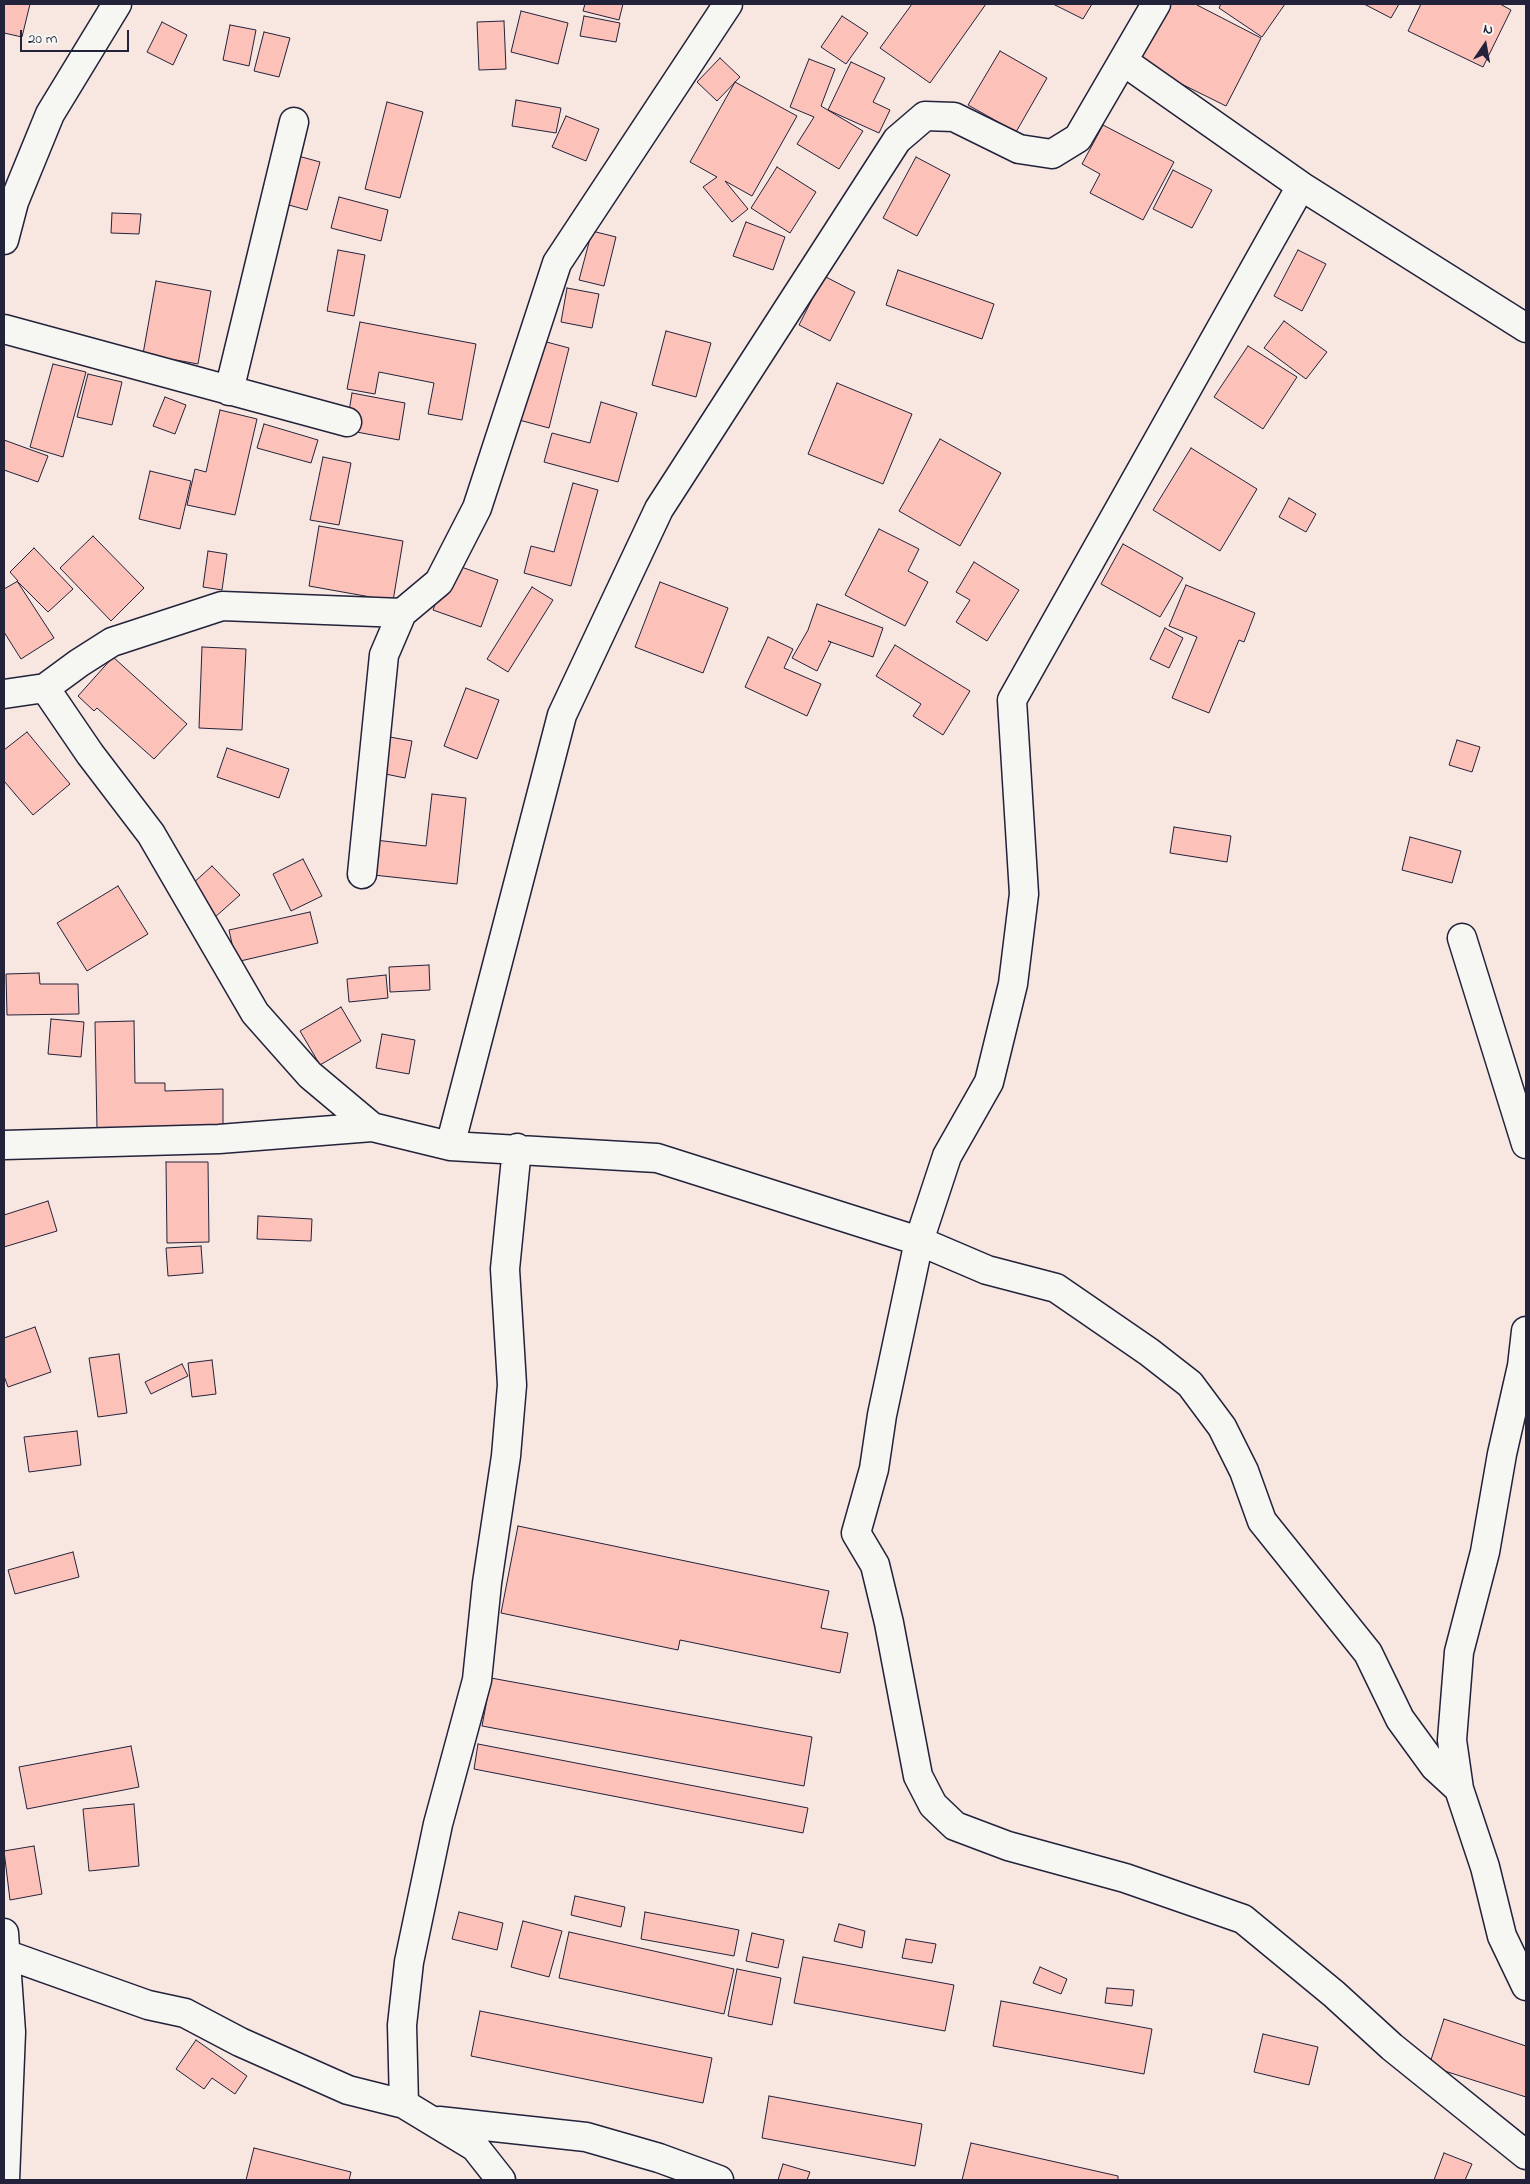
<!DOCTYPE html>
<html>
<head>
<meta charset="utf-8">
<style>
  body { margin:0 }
  #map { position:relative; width:1530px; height:2184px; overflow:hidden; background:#f8e6e1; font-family:"Indie Flower",sans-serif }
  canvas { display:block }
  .frame { position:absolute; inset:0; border:5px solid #22223b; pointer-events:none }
  .north { position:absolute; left:1460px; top:20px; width:50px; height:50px; -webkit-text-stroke:4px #f6f6f2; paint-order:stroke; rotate:12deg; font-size:14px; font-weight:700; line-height:20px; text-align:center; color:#22223b }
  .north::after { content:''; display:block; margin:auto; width:18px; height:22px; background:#22223b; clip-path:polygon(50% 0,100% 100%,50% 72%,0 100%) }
  .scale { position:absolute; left:20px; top:30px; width:109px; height:22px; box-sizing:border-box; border:2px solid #22223b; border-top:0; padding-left:6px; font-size:15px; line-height:18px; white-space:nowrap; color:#22223b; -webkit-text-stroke:4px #f6f6f2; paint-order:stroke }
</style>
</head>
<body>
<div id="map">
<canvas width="1530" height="2184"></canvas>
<div class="frame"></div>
<div class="north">N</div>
<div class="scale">20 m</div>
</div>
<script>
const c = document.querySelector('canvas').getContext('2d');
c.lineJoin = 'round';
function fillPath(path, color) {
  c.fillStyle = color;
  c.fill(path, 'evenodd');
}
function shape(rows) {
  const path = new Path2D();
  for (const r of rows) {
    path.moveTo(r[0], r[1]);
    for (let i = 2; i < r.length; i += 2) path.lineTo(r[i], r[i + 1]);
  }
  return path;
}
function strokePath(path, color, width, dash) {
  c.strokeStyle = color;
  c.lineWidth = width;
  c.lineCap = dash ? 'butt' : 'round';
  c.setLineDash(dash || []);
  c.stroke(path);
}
const building = shape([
  [4,4,30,4,22,37,4,33,4,4],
  [585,4,623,4,619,20,583,11,585,4],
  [912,4,986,4,930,83,880,48,912,4],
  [1053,4,1092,4,1083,19,1053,4],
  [1157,4,1197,4,1197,5,1261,38,1226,106,1129,58,1157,4],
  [1221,4,1285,4,1262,37,1219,8,1221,4],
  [1364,4,1399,4,1391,18,1364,4],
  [1421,4,1500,4,1511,10,1483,67,1408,31,1421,4],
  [521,11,568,23,558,64,511,52,521,11],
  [584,16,620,23,616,42,580,36,584,16],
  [842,16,868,33,846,64,821,47,842,16],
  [504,21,506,69,479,70,477,22,504,21],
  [162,22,187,35,173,65,147,52,162,22],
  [230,25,256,30,249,66,223,60,230,25],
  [264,32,290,38,279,77,254,71,264,32],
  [1000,51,1047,78,1016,132,968,105,1000,51],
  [720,58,740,77,717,101,697,82,720,58],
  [809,59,835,69,821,106,863,131,839,169,797,144,814,117,790,107,809,59],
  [851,62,885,78,873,102,890,110,879,133,828,110,851,62],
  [735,82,797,116,752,196,725,181,748,209,732,222,703,187,717,177,690,162,735,82],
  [516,100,561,108,556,133,512,126,516,100],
  [387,102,423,112,400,198,365,189,387,102],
  [566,116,599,129,586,161,552,147,566,116],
  [1103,125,1174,162,1143,220,1090,193,1100,174,1082,164,1103,125],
  [291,154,320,162,307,210,278,202,291,154],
  [916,157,950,175,917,236,883,218,916,157],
  [777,167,816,192,790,233,751,208,777,167],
  [1173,170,1212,190,1192,228,1153,209,1173,170],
  [339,197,388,210,381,241,331,228,339,197],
  [112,213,141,214,139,234,111,233,112,213],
  [746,222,785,237,773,270,733,256,746,222],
  [592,231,616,237,604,286,579,280,592,231],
  [338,250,365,255,354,316,327,311,338,250],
  [1298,250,1326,264,1302,311,1274,296,1298,250],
  [898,270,994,304,982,339,886,305,898,270],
  [824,276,855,292,830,341,799,325,824,276],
  [156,281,211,291,198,364,143,354,156,281],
  [567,288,599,294,592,328,561,322,567,288],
  [1284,321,1327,352,1306,379,1264,348,1284,321],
  [360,322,476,344,462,420,428,414,434,383,379,372,375,394,347,389,360,322],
  [666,331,711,343,696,397,652,385,666,331],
  [539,340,569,348,549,428,519,420,539,340],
  [1248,346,1297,377,1263,429,1214,397,1248,346],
  [53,364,86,372,63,457,30,447,53,364],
  [88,374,122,382,112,425,77,417,88,374],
  [837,383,912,414,883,484,808,454,837,383],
  [352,393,405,403,399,440,346,430,352,393],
  [165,397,186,405,175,434,153,426,165,397],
  [601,402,637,413,618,482,544,462,552,433,590,443,601,402],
  [220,410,257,419,235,515,187,505,195,469,206,472,220,410],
  [264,424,318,440,311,463,257,448,264,424],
  [940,439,1001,473,960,546,899,511,940,439],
  [4,440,48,456,38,482,4,470,4,440],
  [1191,448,1257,489,1220,551,1153,510,1191,448],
  [323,457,351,463,339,525,310,520,323,457],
  [150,471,191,481,180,529,139,519,150,471],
  [573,483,598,490,571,586,524,573,531,546,554,552,573,483],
  [1289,498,1316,514,1306,532,1279,517,1289,498],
  [319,526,403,541,393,601,309,586,319,526],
  [879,529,919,549,908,571,928,582,905,626,845,595,879,529],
  [93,536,144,588,111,621,60,568,93,536],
  [1123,544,1183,578,1160,617,1101,584,1123,544],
  [34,548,73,589,48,612,17,581,54,638,21,659,4,632,4,589,18,581,10,572,34,548],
  [208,551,227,554,222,590,203,587,208,551],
  [974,562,1019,590,987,641,956,622,970,600,956,592,974,562],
  [450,563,498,580,481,627,433,610,450,563],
  [660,582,728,608,703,673,635,647,660,582],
  [1186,585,1255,613,1244,642,1239,640,1209,713,1172,698,1197,637,1169,626,1186,585],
  [532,587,553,600,508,672,487,659,532,587],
  [817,604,883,628,873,657,828,641,831,642,817,671,792,658,808,630,817,604],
  [1165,628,1183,638,1169,668,1150,659,1165,628],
  [768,637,793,649,784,668,821,684,807,716,745,687,768,637],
  [895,645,970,691,943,735,913,716,921,704,876,676,895,645],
  [202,647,246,649,242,730,199,728,202,647],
  [113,657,187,724,154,759,97,708,94,711,78,696,113,657],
  [466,688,499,700,477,759,444,746,466,688],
  [27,732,70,784,33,815,4,781,4,750,27,732],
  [373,734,412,741,405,778,366,770,373,734],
  [1457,740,1480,747,1472,772,1449,765,1457,740],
  [227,748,289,769,279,798,217,777,227,748],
  [432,794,466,798,457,884,364,874,367,839,426,846,432,794],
  [1174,827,1231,836,1227,862,1170,853,1174,827],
  [1410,837,1461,851,1452,883,1402,870,1410,837],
  [303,859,322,896,291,911,273,874,303,859],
  [212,866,240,895,206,925,180,895,212,866],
  [118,886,148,934,87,971,57,923,118,886],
  [310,912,318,943,236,962,229,930,310,912],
  [429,965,430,990,390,992,389,967,429,965],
  [39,973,40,984,78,984,79,1014,7,1015,6,974,39,973],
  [386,975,388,998,349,1002,347,979,386,975],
  [341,1007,361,1041,320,1065,300,1031,341,1007],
  [51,1019,84,1022,81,1057,48,1054,51,1019],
  [134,1021,135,1083,165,1083,165,1091,223,1089,223,1127,97,1129,95,1022,134,1021],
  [382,1034,415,1040,409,1074,376,1068,382,1034],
  [166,1162,208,1162,209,1242,167,1243,166,1162],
  [48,1201,57,1231,4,1247,4,1215,48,1201],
  [258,1216,312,1219,311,1241,257,1239,258,1216],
  [201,1246,203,1273,168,1276,166,1248,201,1246],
  [35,1327,51,1372,8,1387,4,1376,4,1338,35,1327],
  [119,1354,127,1413,98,1417,89,1358,119,1354],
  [212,1360,216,1394,192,1397,188,1363,212,1360],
  [182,1364,188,1376,151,1394,145,1382,182,1364],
  [77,1431,81,1465,29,1472,24,1437,77,1431],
  [518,1526,829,1591,821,1628,848,1633,840,1673,680,1640,678,1650,501,1613,518,1526],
  [73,1552,79,1577,15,1594,8,1570,73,1552],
  [491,1678,812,1737,804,1786,482,1726,491,1678],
  [478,1744,808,1808,803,1833,474,1769,478,1744],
  [131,1746,139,1787,27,1809,19,1767,131,1746],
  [134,1804,139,1866,89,1871,83,1809,134,1804],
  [34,1846,42,1894,10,1900,4,1851,34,1846],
  [575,1896,625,1907,621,1927,571,1915,575,1896],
  [459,1912,503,1923,497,1950,452,1939,459,1912],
  [645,1912,739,1930,734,1956,641,1939,645,1912],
  [523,1921,562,1931,549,1977,511,1967,523,1921],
  [839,1924,865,1931,862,1948,834,1941,839,1924],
  [569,1932,734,1969,724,2014,559,1978,569,1932],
  [752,1933,784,1940,778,1968,746,1961,752,1933],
  [906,1939,936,1944,932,1963,902,1958,906,1939],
  [803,1957,954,1985,945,2031,794,2003,803,1957],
  [1040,1967,1067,1979,1061,1994,1033,1983,1040,1967],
  [737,1969,781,1978,772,2025,728,2016,737,1969],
  [1107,1988,1134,1990,1132,2006,1105,2003,1107,1988],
  [1001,2001,1152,2029,1144,2074,993,2046,1001,2001],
  [480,2011,712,2058,703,2103,471,2056,480,2011],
  [1444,2019,1526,2046,1526,2097,1429,2066,1444,2019],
  [1263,2034,1318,2047,1309,2085,1254,2072,1263,2034],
  [196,2040,247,2076,235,2094,212,2078,204,2089,176,2069,196,2040],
  [769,2096,922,2124,915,2166,762,2138,769,2096],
  [971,2143,1118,2176,1118,2180,962,2180,971,2143],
  [254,2148,351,2172,349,2180,246,2180,254,2148],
  [1444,2153,1472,2164,1465,2180,1434,2180,1444,2153],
  [783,2164,810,2172,807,2180,778,2180,783,2164]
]);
fillPath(building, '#fcc1b8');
strokePath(building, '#22223b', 1);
const minor = shape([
  [1123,61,1301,186,1526,328],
  [1301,186,1012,700,1024,894,1013,984,989,1082,947,1156,919,1241,882,1415,874,1469,856,1533,875,1565,889,1623,918,1776,933,1805,955,1826,1008,1846,1125,1878,1243,1919,1334,1994,1392,2047,1526,2155],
  [4,240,14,202,50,114,117,4],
  [4,329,347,422],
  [229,391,294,122],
  [45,688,90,754,151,834,255,1013,310,1075,372,1127],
  [4,694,45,688,79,663,112,642,222,606,402,613],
  [362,874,384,655,402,613,439,582,477,508,557,263,728,4],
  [1462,938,1526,1144],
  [4,1145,219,1139,372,1127,450,1146,657,1158,919,1241,987,1270,1056,1288,1149,1352,1190,1384,1222,1427,1244,1471,1262,1521,1368,1653,1400,1719,1435,1767,1459,1789],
  [450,1146,562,715,659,509,897,140,925,116,954,117,1019,149,1052,154,1078,138,1156,4],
  [1526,1331,1522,1366,1502,1454,1485,1552,1459,1652,1452,1740,1459,1789,1485,1867,1502,1936,1526,1986],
  [4,1933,11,2032,5,2180],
  [5,1954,148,2005,185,2013,240,2042,348,2090,404,2104,475,2147,501,2180],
  [404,2104,402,2025,409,1962,438,1824,477,1680,487,1583,506,1456,512,1385,505,1269,517,1148],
  [439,2121,586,2137,659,2158,719,2180]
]);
strokePath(minor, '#22223b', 31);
strokePath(minor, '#f6f6f2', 28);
</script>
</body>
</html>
